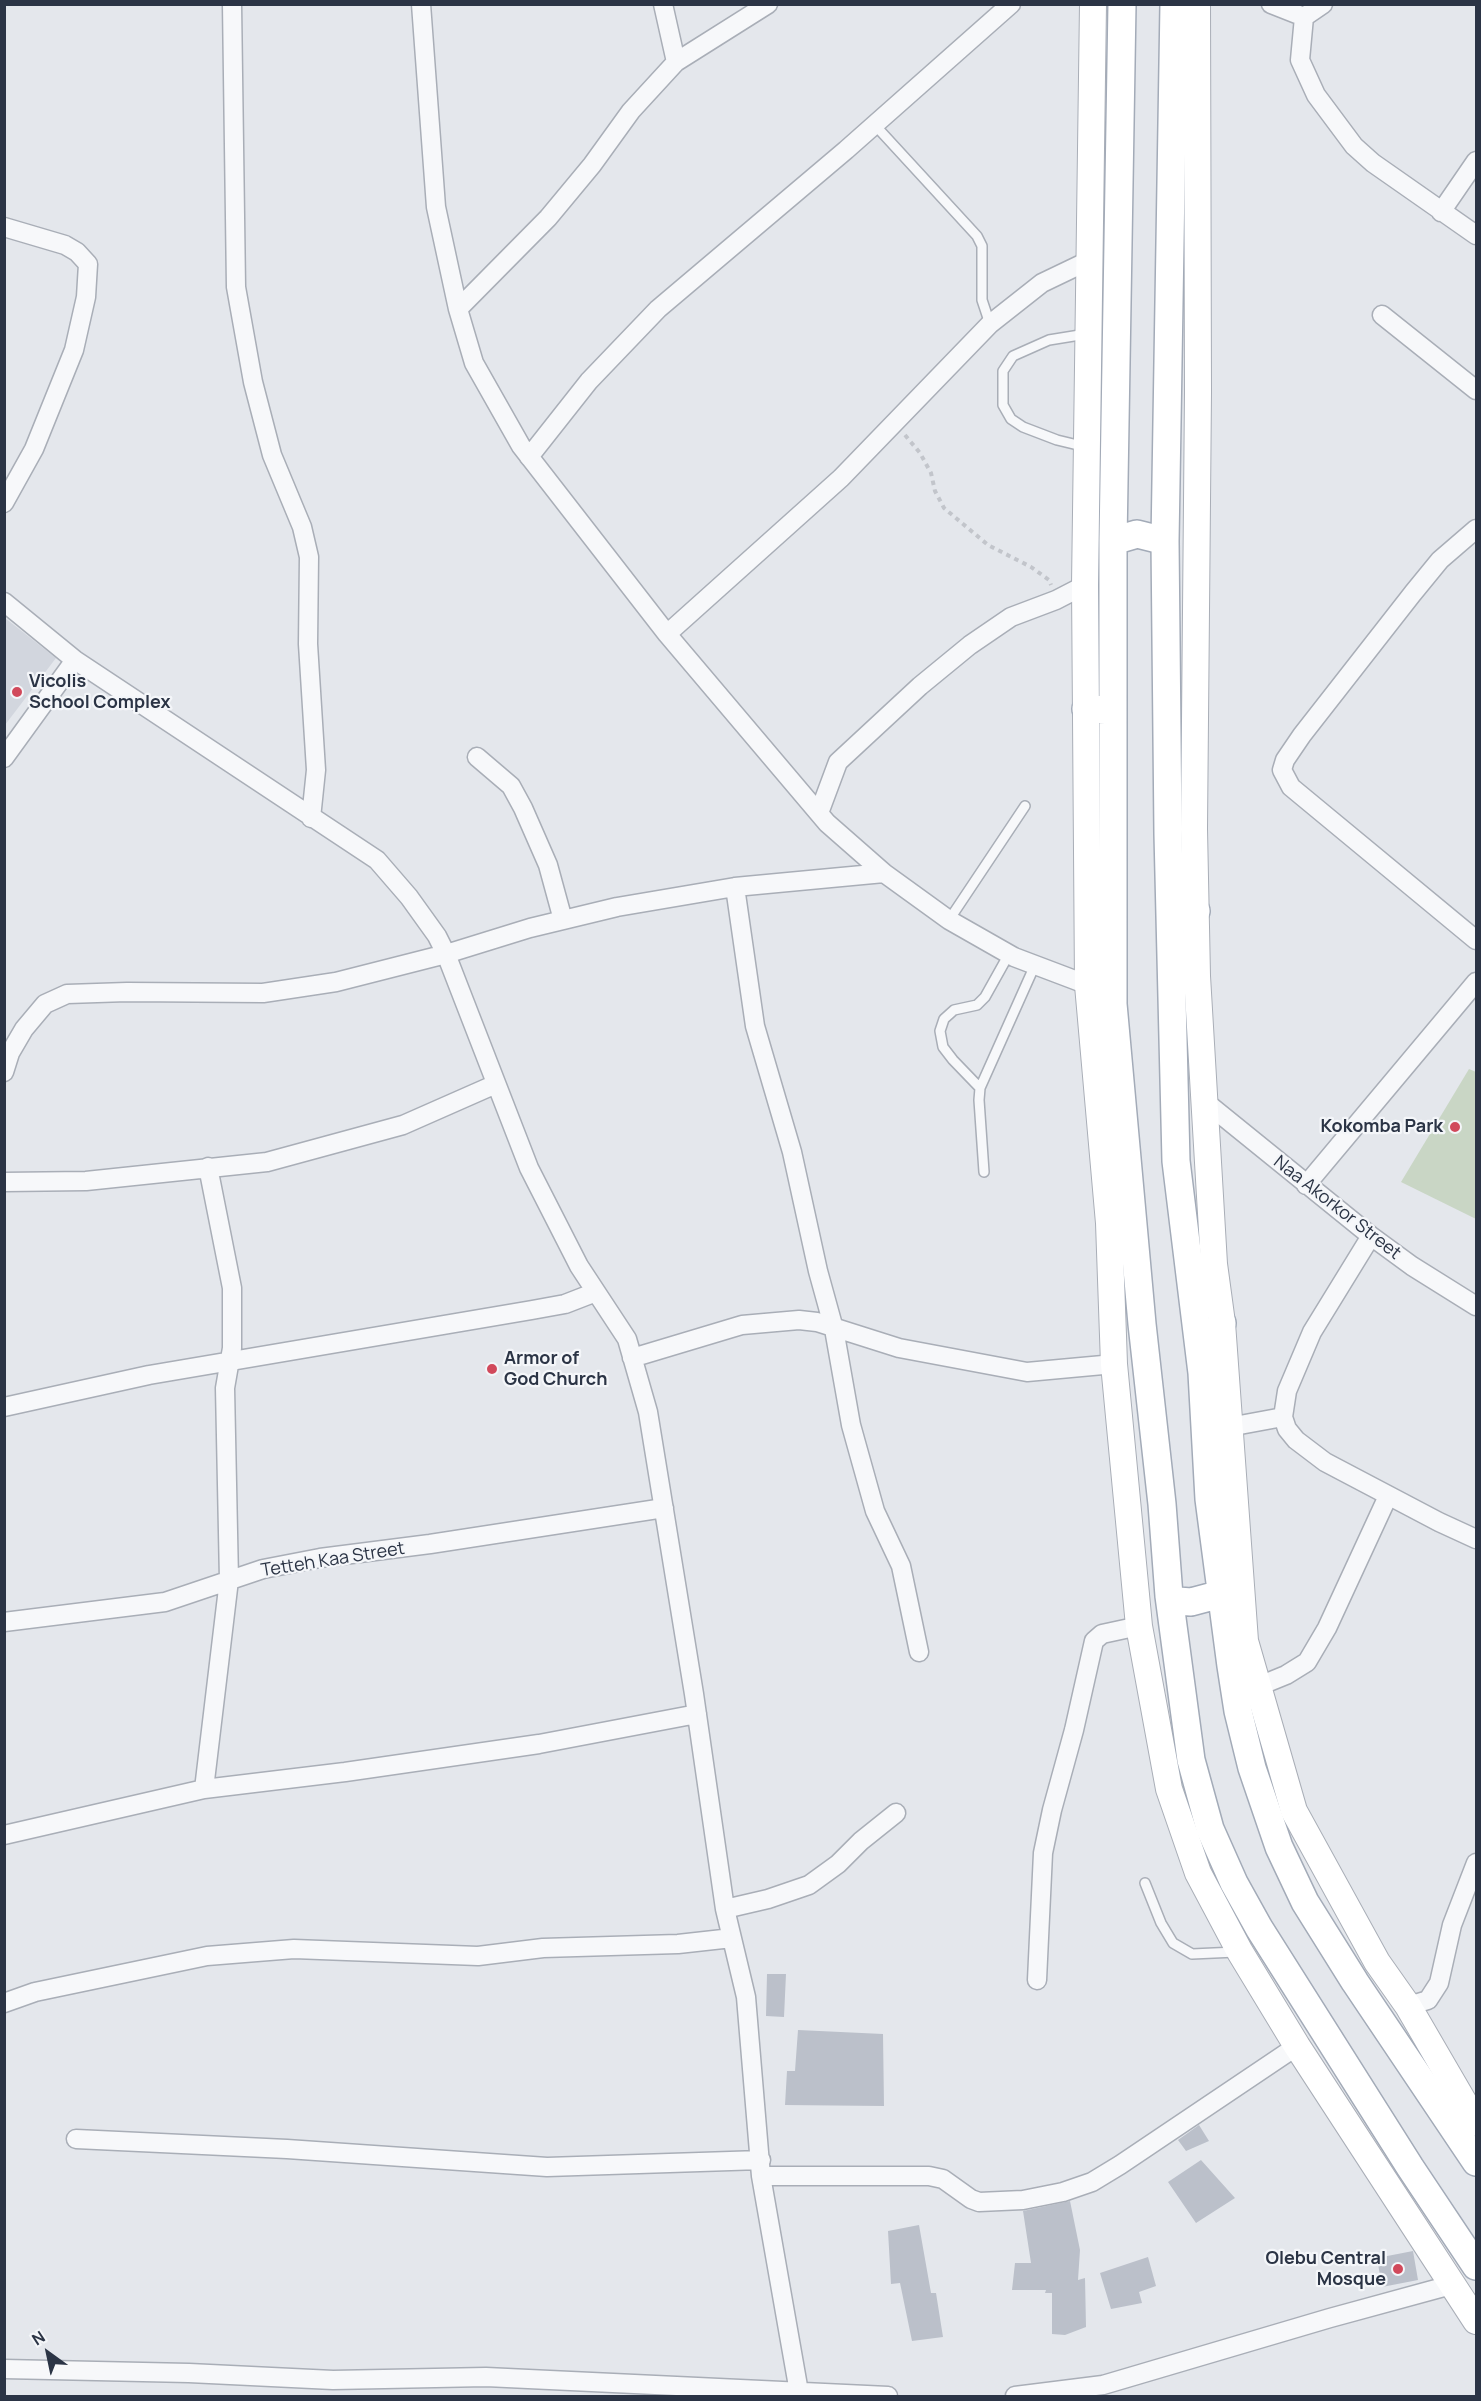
<!DOCTYPE html>
<html>
<head>
<meta charset="utf-8">
<style>
  body { margin:0 }
  #map { position:relative; width:1481px; height:2401px; overflow:hidden; background:#e4e7ec; font-family:Manrope,sans-serif }
  canvas { display:block }
  .frame { position:absolute; inset:0; border:6px solid #2b3445; pointer-events:none }
  .north { position:absolute; left:18px; top:2323px; width:60px; height:60px; -webkit-text-stroke:4px #f4f6f9; paint-order:stroke; rotate:327deg; font-size:16px; font-weight:700; line-height:24px; text-align:center; color:#2b3445 }
  .north::after { content:''; display:block; margin:auto; width:21px; height:27px; background:#2b3445; clip-path:polygon(50% 0,100% 100%,50% 72%,0 100%) }
</style>
</head>
<body>
<div id="map">
<canvas width="1481" height="2401"></canvas>
<div class="frame"></div>
<div class="north">N</div>
</div>
<script>
const c = document.querySelector('canvas').getContext('2d');
c.lineJoin = 'round';
function fillPath(path, color) {
  c.fillStyle = color;
  c.fill(path, 'evenodd');
}
function shape(rows) {
  const path = new Path2D();
  for (const r of rows) {
    path.moveTo(r[0], r[1]);
    for (let i = 2; i < r.length; i += 2) path.lineTo(r[i], r[i + 1]);
  }
  return path;
}
function strokePath(path, color, width, dash) {
  c.strokeStyle = color;
  c.lineWidth = width;
  c.lineCap = dash ? 'butt' : 'round';
  c.setLineDash(dash || []);
  c.stroke(path);
}
function write(font, color, halo, rows, align = 'center') {
  c.font = font + ' Manrope,sans-serif';
  c.lineWidth = 4.5;
  c.setLineDash([]);
  c.textBaseline = 'middle';
  c.strokeStyle = halo;
  c.fillStyle = color;
  for (const [text, x, y, turn = 0] of rows) {
    c.save();
    c.translate(x, y);
    c.rotate((+turn || 0) * Math.PI / 180);
    c.textAlign = isNaN(turn) ? turn : align;
    if (halo) c.strokeText(text, 0, 0);
    c.fillText(text, 0, 0);
    c.restore();
  }
}
fillPath(shape([
  [5,618,56,658,5,725,4,725]
]), '#d2d6de');
fillPath(shape([
  [1469,1069,1476,1072,1476,1219,1401,1182]
]), '#c9d6c5');
fillPath(shape([
  [767,1974,786,1974,784,2017,766,2016],
  [798,2030,883,2034,884,2106,785,2105,787,2071,795,2071],
  [1199,2125,1209,2141,1186,2151,1178,2140],
  [1201,2160,1235,2198,1196,2223,1168,2182],
  [1070,2201,1080,2250,1078,2280,1085,2278,1086,2327,1065,2335,1052,2334,1052,2293,1045,2293,1046,2290,1012,2290,1015,2263,1031,2263,1023,2211],
  [919,2225,931,2293,936,2293,943,2337,912,2341,900,2283,891,2284,888,2231],
  [1413,2251,1418,2280,1382,2287,1377,2258],
  [1148,2257,1156,2286,1139,2292,1142,2303,1111,2309,1100,2273]
]), '#bbc0ca');
const lane = shape([
  [874,124,977,236,982,246,982,300,990,324],
  [1086,447,1057,440,1023,427,1011,419,1003,405,1003,371,1013,356,1049,340,1086,334],
  [949,920,1025,806],
  [980,1088,953,1060,943,1047,940,1031,944,1019,954,1010,977,1005,985,997,1009,954],
  [984,1172,979,1100,980,1088,1035,965],
  [1145,1883,1161,1923,1173,1943,1192,1954,1236,1952]
]);
const street = shape([
  [232,4,236,287,253,382,272,455,302,527,309,557,308,644,316,770,311,818],
  [421,4,436,207,458,309,474,363,521,446,667,634,827,823,884,873,949,920,1014,957,1088,985],
  [663,4,676,62],
  [1271,4,1304,17,1323,4],
  [1304,17,1300,60,1316,95,1354,146,1373,163,1476,235],
  [1441,212,1476,161],
  [4,227,65,245,77,252,88,264,86,297,74,350,34,449,4,503],
  [458,309,548,218,592,165,631,111,676,62,768,4],
  [1382,315,1476,390],
  [529,457,589,381,658,309,846,150,1011,4],
  [1476,529,1440,560,1413,593,1302,735,1285,760,1282,770,1291,787,1476,940],
  [4,602,75,660,377,860,409,897,437,936,446,954,529,1168,579,1266,627,1339,648,1412,694,1694,725,1909,746,1997,761,2176,799,2392],
  [667,634,841,478,990,324,1042,283,1090,260],
  [477,757,511,786,523,808,548,865,563,920],
  [4,758,75,660],
  [819,813,838,762,920,686,970,645,1011,617,1056,600,1085,585],
  [735,887,755,1026,792,1152,818,1271,834,1329,851,1425,875,1511,901,1566,919,1652],
  [4,1072,10,1053,24,1029,45,1004,67,994,127,992,263,993,336,982,446,954,530,928,617,907,735,887,884,873],
  [1203,1100,1371,1236,1412,1266,1476,1306],
  [4,1182,86,1181,267,1162,403,1125,496,1084],
  [1306,1185,1476,982],
  [1371,1236,1312,1332,1287,1391,1283,1417,1287,1429,1296,1440,1325,1462,1439,1522,1476,1539],
  [632,1358,742,1325,799,1320,817,1322,899,1348,1027,1372,1114,1364],
  [4,1407,149,1375,532,1310,565,1304,596,1292],
  [1229,1427,1283,1417],
  [4,1622,165,1602,263,1569,320,1558,430,1544,664,1508],
  [1259,1686,1286,1675,1307,1662,1327,1628,1388,1496],
  [204,1789,229,1580,225,1388,232,1348,232,1288,208,1167],
  [4,1835,204,1789,345,1772,539,1744,697,1714],
  [725,1909,768,1899,809,1885,838,1864,861,1841,896,1813],
  [1037,1980,1043,1853,1052,1810,1074,1730,1094,1641,1102,1634,1139,1626],
  [4,2003,35,1992,207,1956,294,1949,478,1956,543,1948,678,1944,732,1938],
  [1408,2006,1428,2000,1439,1983,1452,1925,1476,1863],
  [76,2139,287,2149,547,2167,761,2160],
  [761,2176,929,2176,943,2179,971,2199,979,2202,1023,2200,1063,2192,1092,2182,1120,2165,1297,2046],
  [4,2369,189,2373,333,2380,486,2377,888,2396],
  [1015,2396,1103,2385,1330,2318,1451,2285]
]);
const secondary = shape([
  [1093,4,1085,585,1088,985,1109,1223,1114,1364,1139,1626,1169,1789,1198,1873,1240,1952,1297,2046,1476,2321],
  [1197,4,1198,392,1194,829,1197,976,1214,1264,1222,1323,1245,1641,1294,1811,1377,1962,1408,2006,1476,2123]
]);
const primary = shape([
  [1122,4,1113,541,1113,1004,1142,1324,1162,1504,1169,1596,1191,1760,1210,1829,1234,1883,1259,1928,1410,2167,1476,2266],
  [1174,4,1165,541,1168,834,1176,1161,1202,1373,1209,1499,1231,1666,1238,1711,1252,1768,1279,1847,1305,1902,1355,1982,1476,2162],
  [1113,541,1137,534,1165,541],
  [1086,709,1112,710],
  [1173,867,1196,911],
  [1202,1372,1222,1323],
  [1169,1596,1178,1601,1191,1602,1221,1594]
]);
strokePath(lane, '#a9aeb7', 12);
strokePath(street, '#a9aeb7', 21);
strokePath(secondary, '#a9aeb7', 28);
strokePath(primary, '#a3abb8', 30);
strokePath(shape([
  [905,435,920,453,931,473,935,491,944,508,988,545,1031,567,1049,580,1051,585]
]), '#c2c5cb', 4, [4.5, 4.5]);
strokePath(lane, '#f7f8fa', 9);
strokePath(street, '#f7f8fa', 18);
strokePath(secondary, '#fff', 26);
strokePath(primary, '#fff', 27);
for (const [x, y, r, color] of [
  [17,692,6,"#d1495b"],
  [1455,1127,6,"#d1495b"],
  [492,1369,6,"#d1495b"],
  [1398,2269,6,"#d1495b"]
]) {
  const dot = new Path2D();
  dot.arc(x, y, r, 0, 2 * Math.PI);
  c.fillStyle = color;
  c.fill(dot);
  strokePath(dot, '#f4f6f9', 2);
}
write('bold 18px', '#2b3445', '#f4f6f9', [
  ["Vicolis",29,682],
  ["School Complex",29,703],
  ["Kokomba Park",1443,1127,"right"],
  ["Armor of",504,1359],
  ["God Church",504,1380],
  ["Olebu Central",1386,2259,"right"],
  ["Mosque",1386,2280,"right"]
], 'left');
write('18px', '#2b3445', '#f4f6f9', [
  ["Naa Akorkor Street",1337,1208,38],
  ["Tetteh Kaa Street",333,1560,-9]
]);
</script>
</body>
</html>
